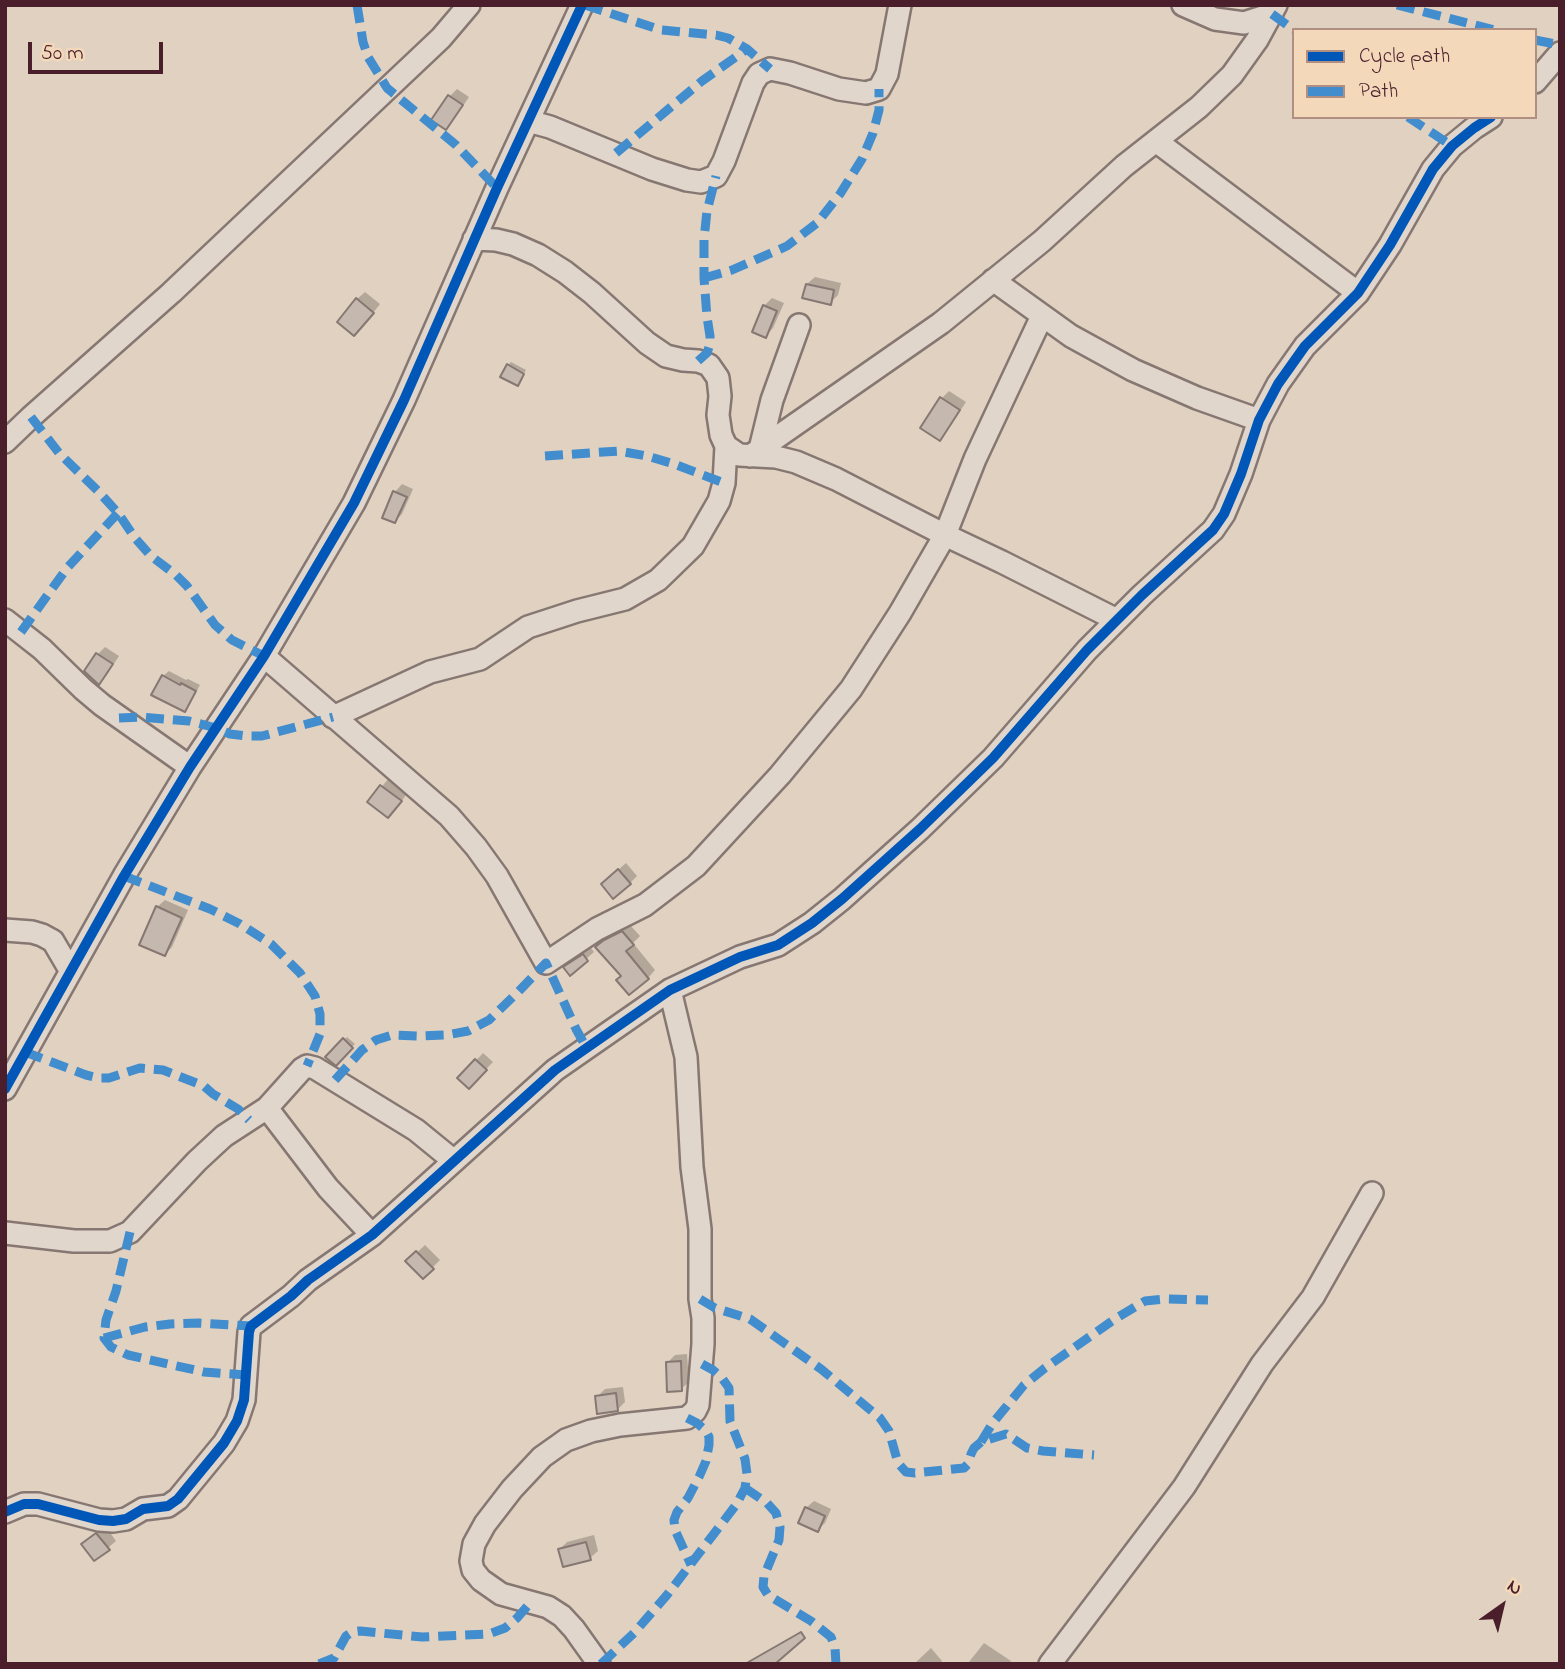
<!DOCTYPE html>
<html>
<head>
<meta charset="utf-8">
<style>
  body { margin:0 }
  #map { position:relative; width:1565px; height:1669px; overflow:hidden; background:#e0d1c1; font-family:"Indie Flower",sans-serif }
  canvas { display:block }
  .frame { position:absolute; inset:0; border:7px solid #4a1f2b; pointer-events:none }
  .legend { position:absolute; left:1292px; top:28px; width:245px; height:91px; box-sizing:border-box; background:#f4d8ba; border:2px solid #b08e81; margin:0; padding:9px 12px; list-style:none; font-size:21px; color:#4a1f2b }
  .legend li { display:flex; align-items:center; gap:14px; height:35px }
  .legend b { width:35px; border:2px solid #b08e81 }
  .north { position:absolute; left:1467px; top:1571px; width:70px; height:70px; -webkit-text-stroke:5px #f4d8ba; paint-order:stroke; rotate:34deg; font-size:19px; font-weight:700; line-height:28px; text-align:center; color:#4a1f2b }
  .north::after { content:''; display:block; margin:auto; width:24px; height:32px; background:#4a1f2b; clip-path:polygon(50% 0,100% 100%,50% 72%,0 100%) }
  .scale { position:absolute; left:28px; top:42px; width:135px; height:32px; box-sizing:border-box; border:4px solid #4a1f2b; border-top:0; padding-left:9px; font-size:21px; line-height:24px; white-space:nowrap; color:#4a1f2b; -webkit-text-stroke:5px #f4d8ba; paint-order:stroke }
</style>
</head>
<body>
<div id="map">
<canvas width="1565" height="1669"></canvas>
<div class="frame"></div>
<ul class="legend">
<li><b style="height:9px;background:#0057b8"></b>Cycle path</li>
<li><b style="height:9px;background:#418dcd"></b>Path</li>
</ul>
<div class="north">N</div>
<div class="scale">50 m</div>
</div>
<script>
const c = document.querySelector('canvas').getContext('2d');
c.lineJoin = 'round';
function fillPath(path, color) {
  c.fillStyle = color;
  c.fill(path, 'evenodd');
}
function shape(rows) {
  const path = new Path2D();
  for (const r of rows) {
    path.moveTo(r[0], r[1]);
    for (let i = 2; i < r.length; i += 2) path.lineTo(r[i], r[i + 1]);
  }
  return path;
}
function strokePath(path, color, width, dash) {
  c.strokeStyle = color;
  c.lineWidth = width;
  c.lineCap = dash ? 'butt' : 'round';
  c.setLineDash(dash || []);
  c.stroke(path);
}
fillPath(shape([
  [457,89,469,97,453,121,446,128,434,120,450,96],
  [815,277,841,283,838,295,830,303,807,284],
  [365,292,380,304,362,327,357,299],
  [772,298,784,303,773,328,766,336,754,331,764,306],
  [511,362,526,370,520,381,508,365],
  [949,391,966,402,947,431,939,439,922,427,942,398],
  [402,484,413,489,402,514,395,521,395,492],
  [105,647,119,656,106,676,99,683,86,671,98,654],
  [169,671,186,680,188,679,200,685,190,704,184,710,163,676],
  [389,778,408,792,396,809,369,802],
  [626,863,637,876,630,883,610,877],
  [165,900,188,910,172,947,165,954,157,907],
  [630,925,640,936,633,943,655,970,648,978,623,976,605,940,613,933],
  [591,948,594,952,570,973,565,968,573,960],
  [347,1037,355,1044,336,1063,328,1057],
  [483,1053,493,1062,469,1087,460,1078],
  [425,1245,440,1260,423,1277,408,1261],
  [687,1354,689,1382,681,1389,668,1362,675,1355],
  [623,1387,625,1402,617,1410,597,1397,605,1389],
  [814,1501,831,1509,825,1523,817,1530,806,1508],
  [106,1527,116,1541,95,1559,83,1544,91,1536],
  [594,1535,598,1551,590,1558,560,1549,567,1542],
  [984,1643,1011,1661,1009,1664,972,1664,969,1662],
  [931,1648,942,1661,940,1664,914,1664]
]), '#0003');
const building = shape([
  [448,95,463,105,446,130,431,120,448,95],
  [806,284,834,290,831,305,802,298,806,284],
  [356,298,374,313,354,336,337,322,356,298],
  [763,305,777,311,766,338,752,332,763,305],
  [507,364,524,374,518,386,500,377,507,364],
  [940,397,960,410,940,441,920,428,940,397],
  [393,491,407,497,395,523,382,518,393,491],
  [96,653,113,664,99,685,84,671,96,653],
  [162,675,180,685,181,683,196,691,185,712,151,695,162,675],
  [380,785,402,801,388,818,367,802,380,785],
  [618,869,631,884,613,899,601,884,618,869],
  [156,906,182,918,165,956,139,945,156,906],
  [622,931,634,945,626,951,649,979,629,995,616,980,621,976,595,947,604,940,622,931],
  [583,954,588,961,570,976,563,967,583,954],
  [343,1038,353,1048,336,1066,325,1057,343,1038],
  [475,1059,487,1070,469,1089,457,1078,475,1059],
  [416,1251,434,1269,423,1279,405,1261,416,1251],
  [681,1361,682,1391,667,1392,666,1362,681,1361],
  [616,1393,618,1411,597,1414,595,1396,616,1393],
  [805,1507,825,1516,818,1532,798,1523,805,1507],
  [96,1533,110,1550,94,1561,81,1544,96,1533],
  [586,1542,591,1560,563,1567,558,1549,586,1542],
  [801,1632,805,1638,775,1664,745,1664,801,1632]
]);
fillPath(building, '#c5b8ae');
strokePath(building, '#867772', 2);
const minor = shape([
  [1183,5,1215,19,1244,23,1272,14],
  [1535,82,1560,53],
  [528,121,550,127,652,169,687,180,701,182,716,176,724,161,753,83,759,74,770,69,790,73,839,89,866,93,879,89,887,74,900,5],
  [1156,141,1358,293],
  [474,239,496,240,513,244,538,255,565,272,592,293,647,343,666,356,683,360,698,361,709,365,718,378,720,396,718,415,721,435,726,446,739,455,776,457,796,462,836,479,945,535,1002,562,1117,620],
  [993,280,1071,336,1133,370,1197,398,1259,420],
  [5,442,31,417,171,293,441,38,469,5],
  [760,449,772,400,799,325],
  [750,456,941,323,1042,241,1124,166,1199,107,1232,75,1257,40,1276,5],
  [5,620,42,649,83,689,102,705,190,767],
  [264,656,449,816,476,847,497,876,546,963,597,929,645,905,696,866,780,775,851,689,900,613,945,535,975,459,1042,316],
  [333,717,430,672,480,659,528,627,577,611,625,599,658,580,693,546,719,501,724,483,726,446],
  [5,930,32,932,42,935,53,941,70,970],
  [5,1089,124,876,190,767,264,656,354,503,404,400,497,188,582,5],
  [267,1108,328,1188,372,1235],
  [5,1233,74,1241,110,1241,130,1232,197,1161,224,1136,267,1108,302,1069,307,1066,315,1068,416,1130,454,1161],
  [5,1512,24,1504,38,1504,99,1520,113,1521,126,1519,143,1509,168,1506,178,1499,224,1443,237,1421,244,1400,249,1332,251,1326,291,1296,308,1280,372,1235,555,1070,670,990,740,957,778,945,812,923,842,899,920,829,993,758,1087,650,1142,595,1213,530,1224,514,1241,474,1259,420,1278,384,1305,346,1358,293,1390,245,1433,169,1452,146,1474,128,1491,117],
  [599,1664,574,1629,562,1616,548,1607,501,1594,481,1580,473,1570,471,1561,474,1544,485,1524,512,1489,542,1457,566,1440,591,1431,620,1425,687,1418,695,1411,698,1405,703,1344,703,1318,700,1299,700,1229,692,1167,686,1057,670,990],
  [1050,1664,1184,1487,1262,1364,1313,1297,1372,1193]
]);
strokePath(minor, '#867772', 26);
strokePath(minor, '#e1d6cb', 21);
strokePath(shape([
  [357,5,363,42,368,57,387,88,456,145,497,188],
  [585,5,661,30,716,35,728,38,747,49,770,69],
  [1397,5,1494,30],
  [1272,14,1294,30],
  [1535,40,1560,45],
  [1408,117,1452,146],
  [616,153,702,81,747,49],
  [704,278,732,270,787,246,817,223,840,194,862,159,873,133,879,110,879,89],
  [698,361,707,353,710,344,710,336,707,317,704,278,704,239,707,211,716,176],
  [31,417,59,453,98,491,118,513,135,538,151,556,176,575,187,586,215,625,232,640,264,656],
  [545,456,619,451,647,456,674,464,724,483],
  [21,632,67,568,118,513],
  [119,718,141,717,189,721,216,728,230,734,246,736,262,736,333,717],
  [124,876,210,909,240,924,271,944,300,973,315,996,320,1014,320,1034,307,1066],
  [25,1052,86,1075,99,1078,109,1078,140,1068,163,1070,204,1086,213,1094,238,1109,249,1120],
  [335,1080,362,1050,376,1040,392,1035,420,1036,446,1035,468,1031,489,1020,518,992,546,963,576,1029,587,1049],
  [130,1232,116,1291,106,1320,104,1338,111,1347,128,1355,204,1372,247,1375],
  [700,1299,715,1308,750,1319,821,1369,880,1418,889,1431,898,1463,906,1472,915,1473,964,1468,968,1464,971,1454,974,1448,981,1442,1006,1434,1027,1448,1043,1451,1094,1455],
  [104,1338,145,1327,170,1324,199,1323,251,1326],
  [687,1418,697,1423,706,1431,709,1437,709,1445,706,1461,699,1477,688,1498,677,1512,674,1520,675,1530,691,1565],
  [981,1442,992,1424,1024,1385,1045,1368,1115,1319,1145,1301,1166,1299,1208,1300],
  [745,1488,767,1503,776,1513,780,1527,779,1540,764,1576,763,1587,768,1595,811,1621,831,1637,835,1648,836,1664],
  [319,1664,334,1658,346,1636,352,1632,360,1631,422,1637,489,1634,505,1628,517,1618,531,1602],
  [601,1664,634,1633,667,1595,736,1505,745,1488,747,1474,745,1459,730,1421,729,1388,722,1378,713,1370,702,1364]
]), '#418dcd', 9, [18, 9]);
strokePath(shape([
  [5,1089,124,876,190,767,264,656,354,503,404,400,497,188,582,5],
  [5,1512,24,1504,38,1504,99,1520,113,1521,126,1519,143,1509,168,1506,178,1499,224,1443,237,1421,244,1400,249,1332,251,1326,291,1296,308,1280,372,1235,555,1070,670,990,740,957,778,945,812,923,842,899,920,829,993,758,1087,650,1142,595,1213,530,1224,514,1241,474,1259,420,1278,384,1305,346,1358,293,1390,245,1433,169,1452,146,1474,128,1491,117]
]), '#0057b8', 10);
</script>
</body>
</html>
